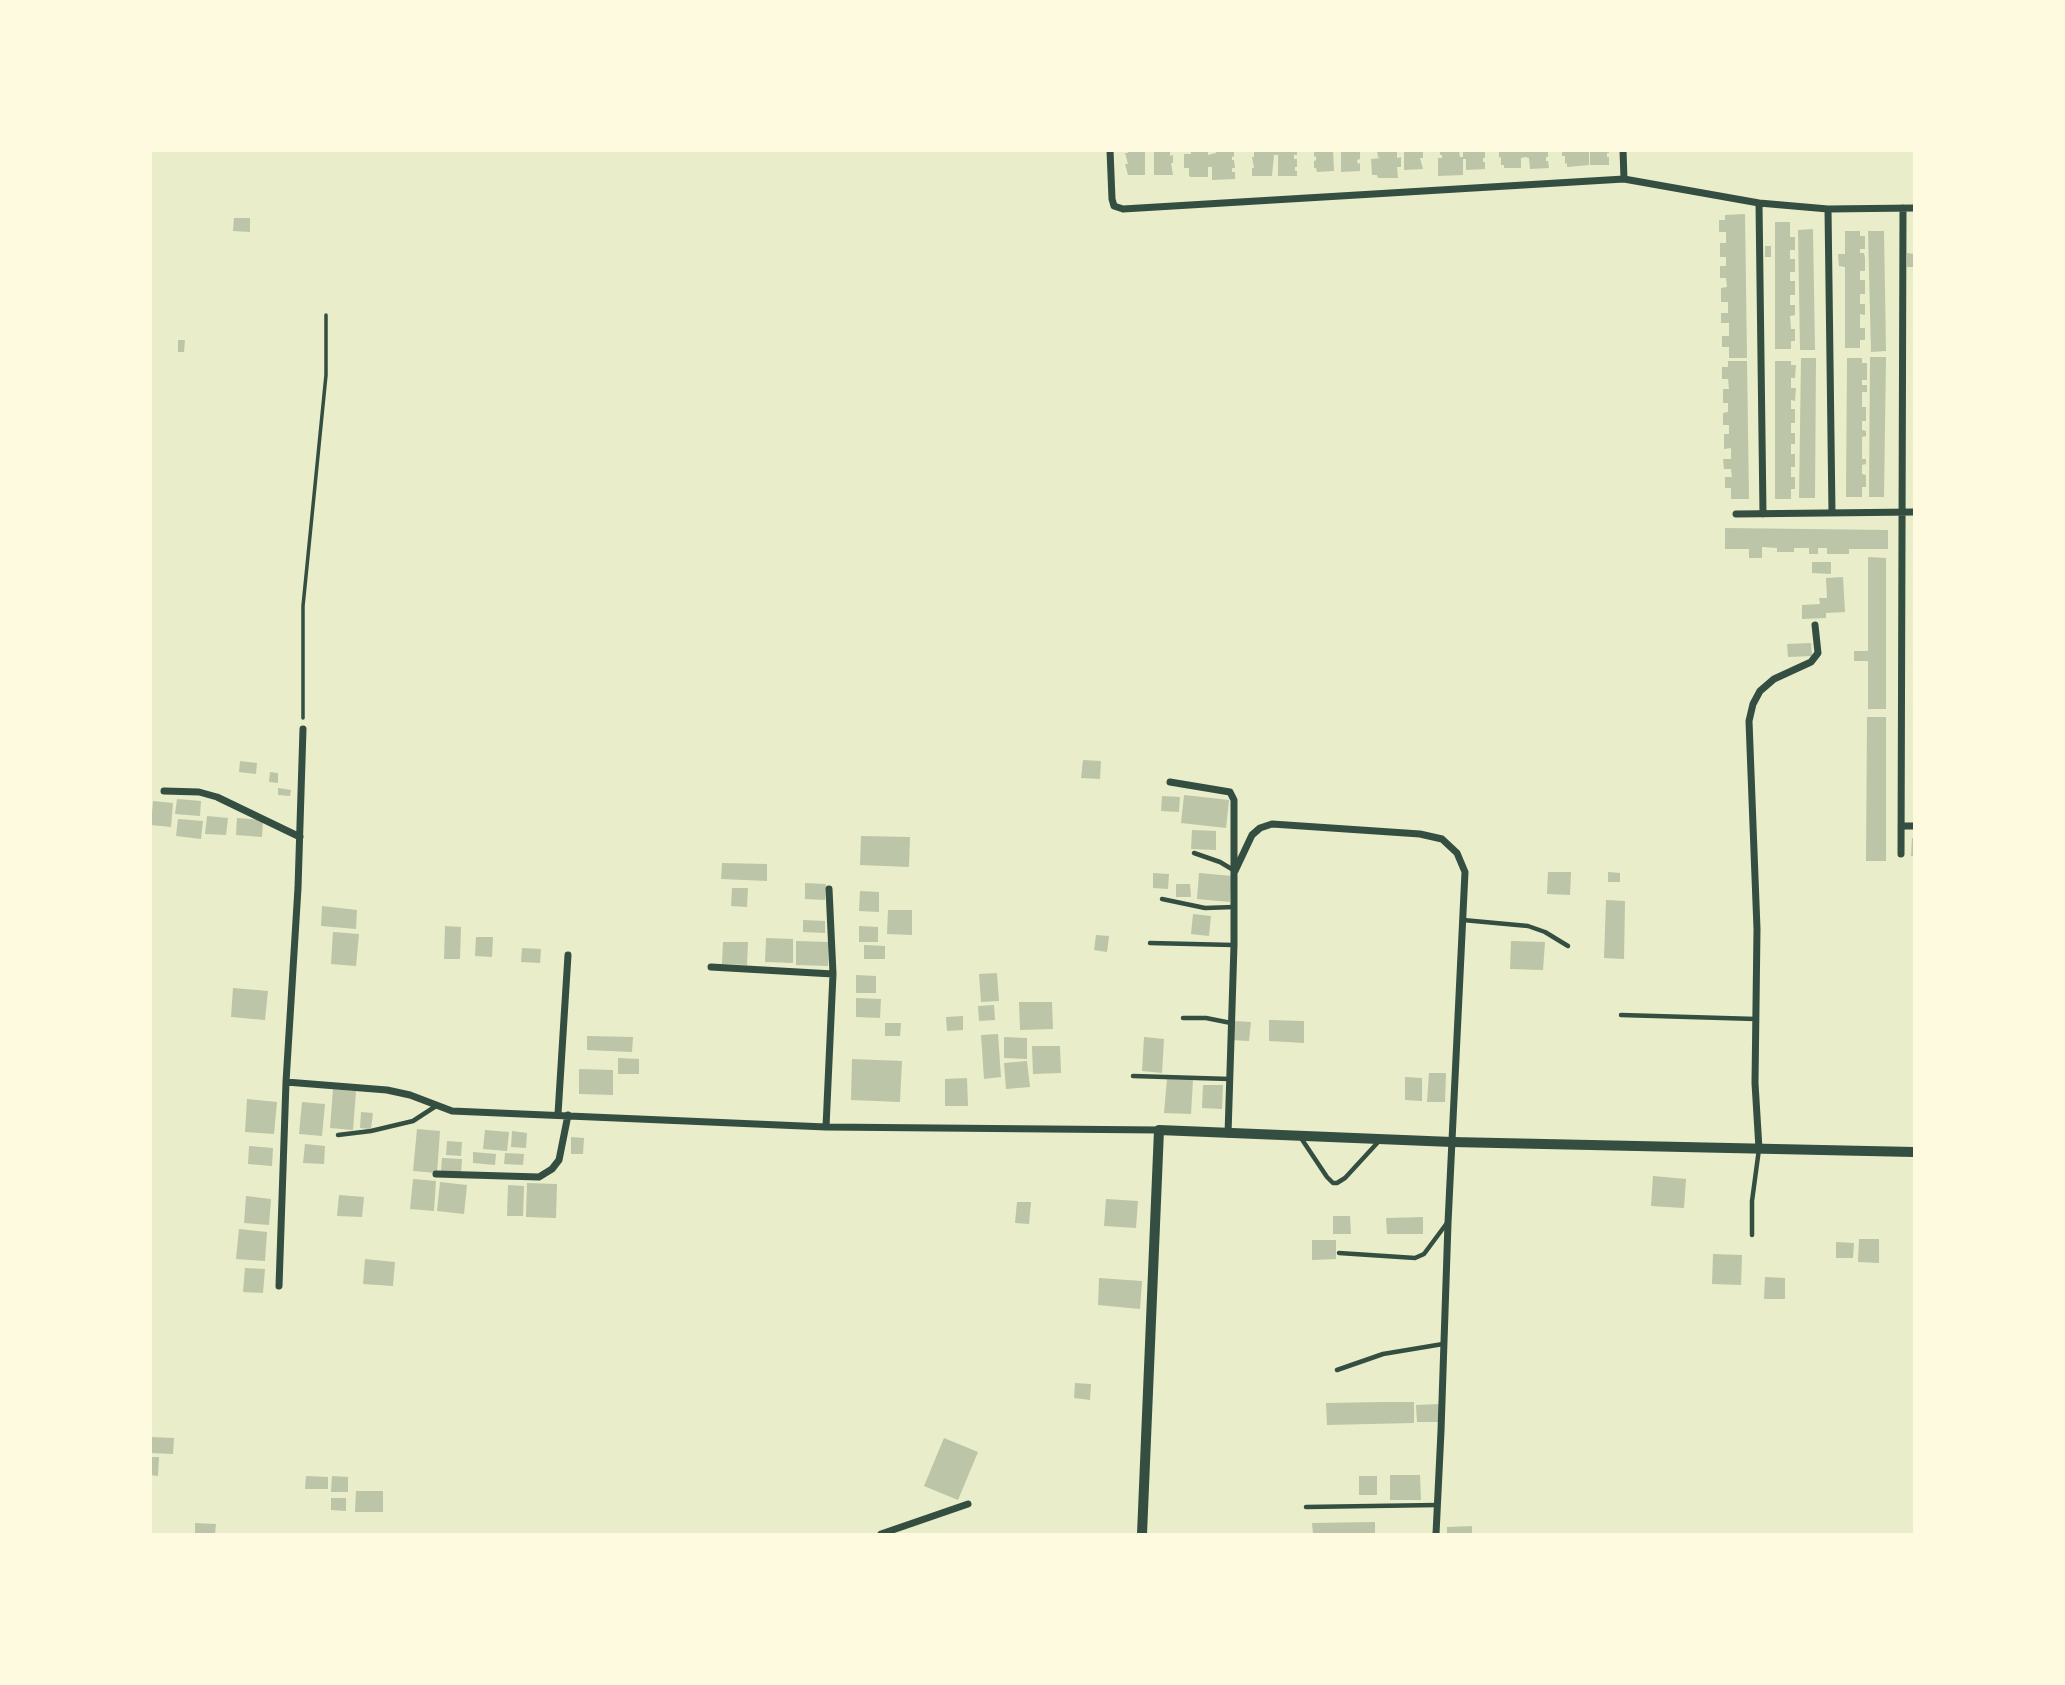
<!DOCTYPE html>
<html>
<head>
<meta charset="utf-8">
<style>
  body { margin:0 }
  #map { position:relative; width:2065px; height:1685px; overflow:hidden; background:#e9edc9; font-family:"Crimson Pro",serif }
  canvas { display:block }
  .frame { position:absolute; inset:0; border:152px solid #fefae0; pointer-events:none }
</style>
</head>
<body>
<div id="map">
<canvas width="2065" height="1685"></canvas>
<div class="frame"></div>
</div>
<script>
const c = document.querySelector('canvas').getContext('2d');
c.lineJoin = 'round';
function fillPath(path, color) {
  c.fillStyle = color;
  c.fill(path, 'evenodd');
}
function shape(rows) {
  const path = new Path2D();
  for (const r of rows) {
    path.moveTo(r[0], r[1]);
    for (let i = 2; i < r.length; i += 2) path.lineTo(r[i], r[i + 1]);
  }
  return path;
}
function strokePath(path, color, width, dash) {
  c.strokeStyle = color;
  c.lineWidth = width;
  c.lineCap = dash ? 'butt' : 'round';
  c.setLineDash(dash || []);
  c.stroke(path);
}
fillPath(shape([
  [1127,150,1145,150,1145,175,1128,175,1125,164,1128,164,1125,153,1128,153],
  [1154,150,1170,150,1170,156,1173,155,1173,163,1171,163,1173,175,1154,175],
  [1191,150,1208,150,1208,155,1216,153,1216,150,1234,150,1234,156,1232,157,1232,160,1234,160,1235,168,1232,168,1232,172,1235,172,1235,179,1212,180,1212,167,1208,167,1208,177,1191,177,1189,176,1189,168,1184,168,1184,154,1191,154],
  [1254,150,1297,150,1297,155,1294,155,1294,159,1297,159,1297,167,1295,167,1295,171,1297,171,1297,176,1278,176,1278,155,1274,155,1272,176,1252,176,1252,168,1254,168,1252,157,1254,157],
  [1314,150,1333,150,1334,171,1317,172,1316,168,1314,168,1314,161,1316,160,1316,156,1314,157],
  [1341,150,1360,152,1360,159,1357,160,1358,164,1360,163,1360,171,1341,172],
  [1377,150,1397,150,1397,158,1401,157,1401,167,1397,167,1398,178,1378,178,1377,175,1372,175,1371,159,1380,158,1378,157],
  [1404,150,1423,151,1423,158,1420,158,1423,169,1404,170],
  [1440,150,1459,150,1460,157,1463,157,1463,175,1438,176,1438,158,1442,158,1442,155,1440,155],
  [1463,150,1485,150,1485,158,1483,158,1483,162,1485,162,1485,169,1466,170,1466,159,1463,159],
  [1499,150,1548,150,1548,157,1546,157,1546,161,1548,161,1549,168,1530,169,1529,158,1525,157,1521,158,1521,168,1504,168,1504,165,1501,165,1501,157,1499,158],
  [1562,150,1589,150,1589,165,1567,167,1567,163,1565,164,1565,156,1562,156],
  [1590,150,1609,150,1609,153,1607,153,1607,157,1609,157,1609,165,1590,165],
  [1745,214,1747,358,1729,358,1729,347,1722,347,1722,336,1729,336,1729,323,1721,323,1721,313,1728,313,1728,302,1721,302,1721,288,1727,287,1726,278,1720,278,1720,266,1726,266,1726,257,1720,257,1720,243,1726,243,1726,232,1719,232,1719,220,1725,220,1725,215],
  [234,218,250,218,250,232,233,231],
  [1775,222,1790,222,1790,237,1795,237,1795,250,1790,250,1790,259,1795,259,1795,272,1790,272,1790,281,1795,281,1795,295,1790,295,1790,305,1795,305,1795,315,1790,316,1791,329,1795,329,1795,341,1791,341,1791,349,1775,349],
  [1813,229,1815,350,1800,350,1798,230],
  [1845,231,1860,231,1860,236,1865,236,1865,249,1860,249,1860,253,1864,253,1865,258,1865,271,1860,271,1860,280,1865,280,1865,294,1860,294,1860,304,1865,304,1865,315,1860,314,1860,328,1865,328,1865,340,1860,340,1860,348,1845,348,1845,267,1839,266,1838,254,1845,254],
  [1868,231,1884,231,1886,351,1871,352],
  [1765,246,1771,246,1771,257,1765,257],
  [1907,253,1914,254,1914,267,1907,267],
  [178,340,185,340,184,352,178,352],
  [1870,357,1886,357,1884,497,1869,497],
  [1801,358,1816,358,1815,498,1799,498],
  [1847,358,1862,358,1862,363,1867,363,1867,380,1862,380,1862,385,1867,385,1867,392,1862,392,1862,407,1866,407,1866,421,1862,421,1862,430,1866,431,1866,436,1862,437,1862,459,1866,459,1866,464,1862,465,1862,474,1866,475,1866,487,1862,487,1862,497,1846,497],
  [1728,361,1747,361,1749,499,1731,499,1731,488,1725,488,1725,477,1732,477,1731,469,1724,469,1723,459,1731,459,1731,448,1724,449,1724,434,1729,434,1729,425,1723,425,1723,413,1728,412,1728,403,1723,403,1723,389,1729,389,1728,379,1722,379,1722,367,1728,367],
  [1775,361,1791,361,1791,365,1796,365,1795,378,1791,378,1791,388,1796,388,1795,401,1791,400,1791,409,1795,409,1795,423,1791,423,1791,433,1795,433,1795,444,1791,444,1791,454,1795,454,1795,467,1791,467,1791,477,1795,477,1795,489,1791,489,1791,499,1775,499],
  [1725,528,1888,530,1888,549,1849,549,1849,554,1827,554,1827,548,1818,548,1818,554,1809,554,1809,548,1794,548,1794,552,1777,552,1777,548,1762,547,1762,558,1749,558,1749,549,1725,549],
  [1868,557,1886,558,1886,709,1868,709,1868,661,1854,661,1854,651,1868,651],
  [1812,562,1831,562,1831,574,1812,573],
  [1843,577,1845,612,1826,613,1826,618,1802,619,1802,605,1820,604,1819,598,1827,598,1826,578],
  [1811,643,1812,656,1788,657,1787,644],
  [1867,717,1886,717,1886,861,1866,861],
  [1083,760,1101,761,1100,779,1081,778],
  [240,761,257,763,256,774,239,772],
  [270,772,278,773,278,783,269,782],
  [278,788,291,790,290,796,278,795],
  [1184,795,1229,800,1226,828,1181,823],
  [1162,796,1180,797,1179,812,1161,811],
  [177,799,201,801,200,816,175,814],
  [153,801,173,803,171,827,151,825],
  [207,816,228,818,226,835,205,834],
  [237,818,263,820,262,837,236,835],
  [178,819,203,821,201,839,176,836],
  [1192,830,1216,831,1216,850,1191,849],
  [861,836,910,837,909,867,860,865],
  [1912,838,1914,838,1914,856,1911,856],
  [722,863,767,864,767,881,721,879],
  [1548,872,1571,872,1570,895,1547,894],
  [1608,872,1620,873,1620,882,1608,882],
  [1153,873,1169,874,1168,889,1153,888],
  [1199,873,1232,876,1230,902,1197,899],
  [805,883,826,884,825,900,805,899],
  [1176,884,1190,884,1191,897,1176,897],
  [732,888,748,888,747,907,731,906],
  [860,891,879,892,879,912,859,911],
  [1606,900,1625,901,1624,959,1604,958],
  [322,906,357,910,356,929,321,926],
  [888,910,912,910,912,935,887,934],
  [1193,914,1211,916,1209,936,1191,934],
  [803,920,825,921,825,933,803,932],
  [445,926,461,927,460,959,444,959],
  [859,926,878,927,878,942,859,942],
  [333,932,359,934,356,966,331,964],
  [1096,935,1109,936,1107,952,1094,950],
  [476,937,493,937,492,957,475,956],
  [766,938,793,939,793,963,765,962],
  [796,941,829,942,828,966,796,965],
  [1511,941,1545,942,1543,970,1510,969],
  [723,942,748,942,747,965,722,964],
  [864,945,885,946,885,959,864,959],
  [522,948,541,949,540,963,521,962],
  [997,973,999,1001,981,1002,979,974],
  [856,975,876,976,876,993,856,993],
  [233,988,268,991,265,1020,231,1017],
  [856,998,881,999,880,1018,856,1017],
  [1019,1002,1052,1002,1053,1029,1020,1030],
  [994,1005,995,1020,979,1021,978,1006],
  [963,1016,963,1030,947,1031,946,1017],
  [1269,1020,1304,1021,1304,1043,1269,1041],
  [1234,1021,1251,1022,1249,1041,1232,1040],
  [885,1023,901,1023,900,1036,885,1036],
  [998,1034,1001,1077,984,1079,981,1035],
  [587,1036,633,1037,632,1052,587,1050],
  [1004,1037,1027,1038,1027,1059,1004,1058],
  [1144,1037,1164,1039,1162,1073,1142,1071],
  [1032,1046,1060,1046,1061,1073,1033,1074],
  [618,1058,639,1059,639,1074,618,1074],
  [852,1059,902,1061,900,1102,851,1100],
  [1027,1061,1030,1087,1006,1089,1004,1063],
  [579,1069,613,1070,613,1095,579,1094],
  [1429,1073,1446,1073,1445,1102,1427,1102],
  [1405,1077,1422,1078,1422,1101,1405,1100],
  [967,1078,968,1106,945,1106,945,1079],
  [1167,1079,1193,1080,1191,1114,1164,1113],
  [1203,1085,1223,1085,1222,1109,1202,1108],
  [333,1089,356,1091,353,1130,330,1128],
  [247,1099,277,1102,274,1134,245,1132],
  [302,1102,325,1104,322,1136,299,1134],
  [361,1112,373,1113,371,1129,360,1128],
  [417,1129,440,1131,437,1173,413,1171],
  [485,1130,509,1132,507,1151,483,1149],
  [512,1131,527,1133,526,1148,511,1147],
  [571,1137,584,1138,583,1154,571,1154],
  [447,1141,462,1142,461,1156,446,1155],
  [305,1144,325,1146,324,1164,303,1163],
  [249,1146,273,1148,272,1166,248,1164],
  [473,1152,496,1154,495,1165,473,1163],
  [505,1153,524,1154,523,1165,504,1164],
  [442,1158,462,1159,461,1173,441,1171],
  [1653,1176,1686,1179,1684,1208,1651,1206],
  [413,1179,436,1181,434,1211,410,1209],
  [440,1182,467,1185,464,1214,437,1211],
  [527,1183,557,1184,556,1218,526,1217],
  [508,1185,524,1186,523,1216,507,1216],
  [339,1195,364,1197,362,1217,337,1216],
  [246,1196,271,1199,269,1225,244,1223],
  [1106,1199,1138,1201,1136,1228,1104,1226],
  [1017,1202,1031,1202,1029,1224,1015,1223],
  [1333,1216,1350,1216,1351,1234,1333,1234],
  [1423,1217,1423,1234,1387,1234,1386,1218],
  [239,1229,267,1232,265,1261,236,1259],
  [1859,1239,1879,1239,1879,1263,1858,1262],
  [1312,1240,1336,1240,1336,1259,1312,1260],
  [1836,1242,1854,1243,1853,1258,1836,1258],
  [1713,1254,1742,1255,1741,1285,1712,1284],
  [365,1259,395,1262,393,1286,363,1284],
  [245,1268,265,1269,263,1293,243,1292],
  [1765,1277,1785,1278,1785,1299,1764,1299],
  [1099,1278,1142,1281,1140,1309,1098,1305],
  [1075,1383,1091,1384,1090,1400,1074,1398],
  [1384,1402,1414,1402,1414,1423,1327,1425,1326,1403],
  [1439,1404,1439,1422,1417,1422,1416,1405],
  [150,1437,174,1438,173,1454,150,1453],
  [944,1438,978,1452,958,1500,924,1486],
  [150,1457,159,1457,158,1476,150,1475],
  [1390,1475,1420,1475,1421,1500,1390,1500],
  [306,1476,328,1477,328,1489,305,1489],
  [332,1476,348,1477,348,1492,331,1492],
  [1359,1476,1377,1476,1377,1495,1359,1495],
  [356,1491,383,1491,383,1512,355,1512],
  [331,1498,346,1498,346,1511,331,1510],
  [1375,1522,1375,1534,1313,1534,1312,1523],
  [195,1523,216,1524,215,1534,195,1534],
  [1472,1526,1472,1534,1447,1534,1447,1527]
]), '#bcc5a7');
strokePath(shape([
  [303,718,303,606,326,375,326,315]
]), '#344e41', 3.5);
strokePath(shape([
  [1194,853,1220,862,1235,871],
  [1162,899,1205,908,1234,907],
  [1463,920,1528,926,1545,932,1568,946],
  [1150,943,1233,945],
  [1621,1015,1756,1019],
  [1183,1018,1206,1018,1231,1023],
  [1133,1076,1230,1079],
  [338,1135,371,1131,413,1121,436,1106],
  [1301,1138,1327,1177,1333,1183,1337,1183,1345,1178,1380,1140],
  [1752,1235,1752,1201,1759,1149],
  [1339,1253,1415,1258,1424,1254,1447,1223],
  [1337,1370,1383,1354,1443,1344],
  [1306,1507,1437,1505]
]), '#344e41', 4.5);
strokePath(shape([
  [1110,150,1112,199,1114,206,1123,209,1624,179,1759,203,1828,209,1914,208],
  [1623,150,1624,179],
  [1759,203,1763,514],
  [1828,209,1832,513],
  [1736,514,1914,512],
  [1170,782,1230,792,1234,800,1234,945,1228,1134],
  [164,791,199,792,217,797,300,837],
  [1901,826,1914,826],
  [1901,854,1903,208],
  [1235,871,1252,835,1260,828,1272,824,1420,834,1442,839,1457,853,1465,872,1448,1223,1441,1431,1436,1534],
  [711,967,833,974],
  [286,1082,387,1090,410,1095,452,1111,826,1127,1159,1130],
  [558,1114,568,955],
  [826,1127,833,974,829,889],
  [1759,1149,1755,1083,1757,929,1749,721,1753,704,1760,691,1774,679,1811,662,1818,653,1815,625],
  [436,1174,539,1177,552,1169,559,1160,568,1115],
  [279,1286,286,1082,298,888,303,729],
  [881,1534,968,1504]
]), '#344e41', 7);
strokePath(shape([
  [1142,1534,1159,1130,1452,1142,1914,1152]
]), '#344e41', 10);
</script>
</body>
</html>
